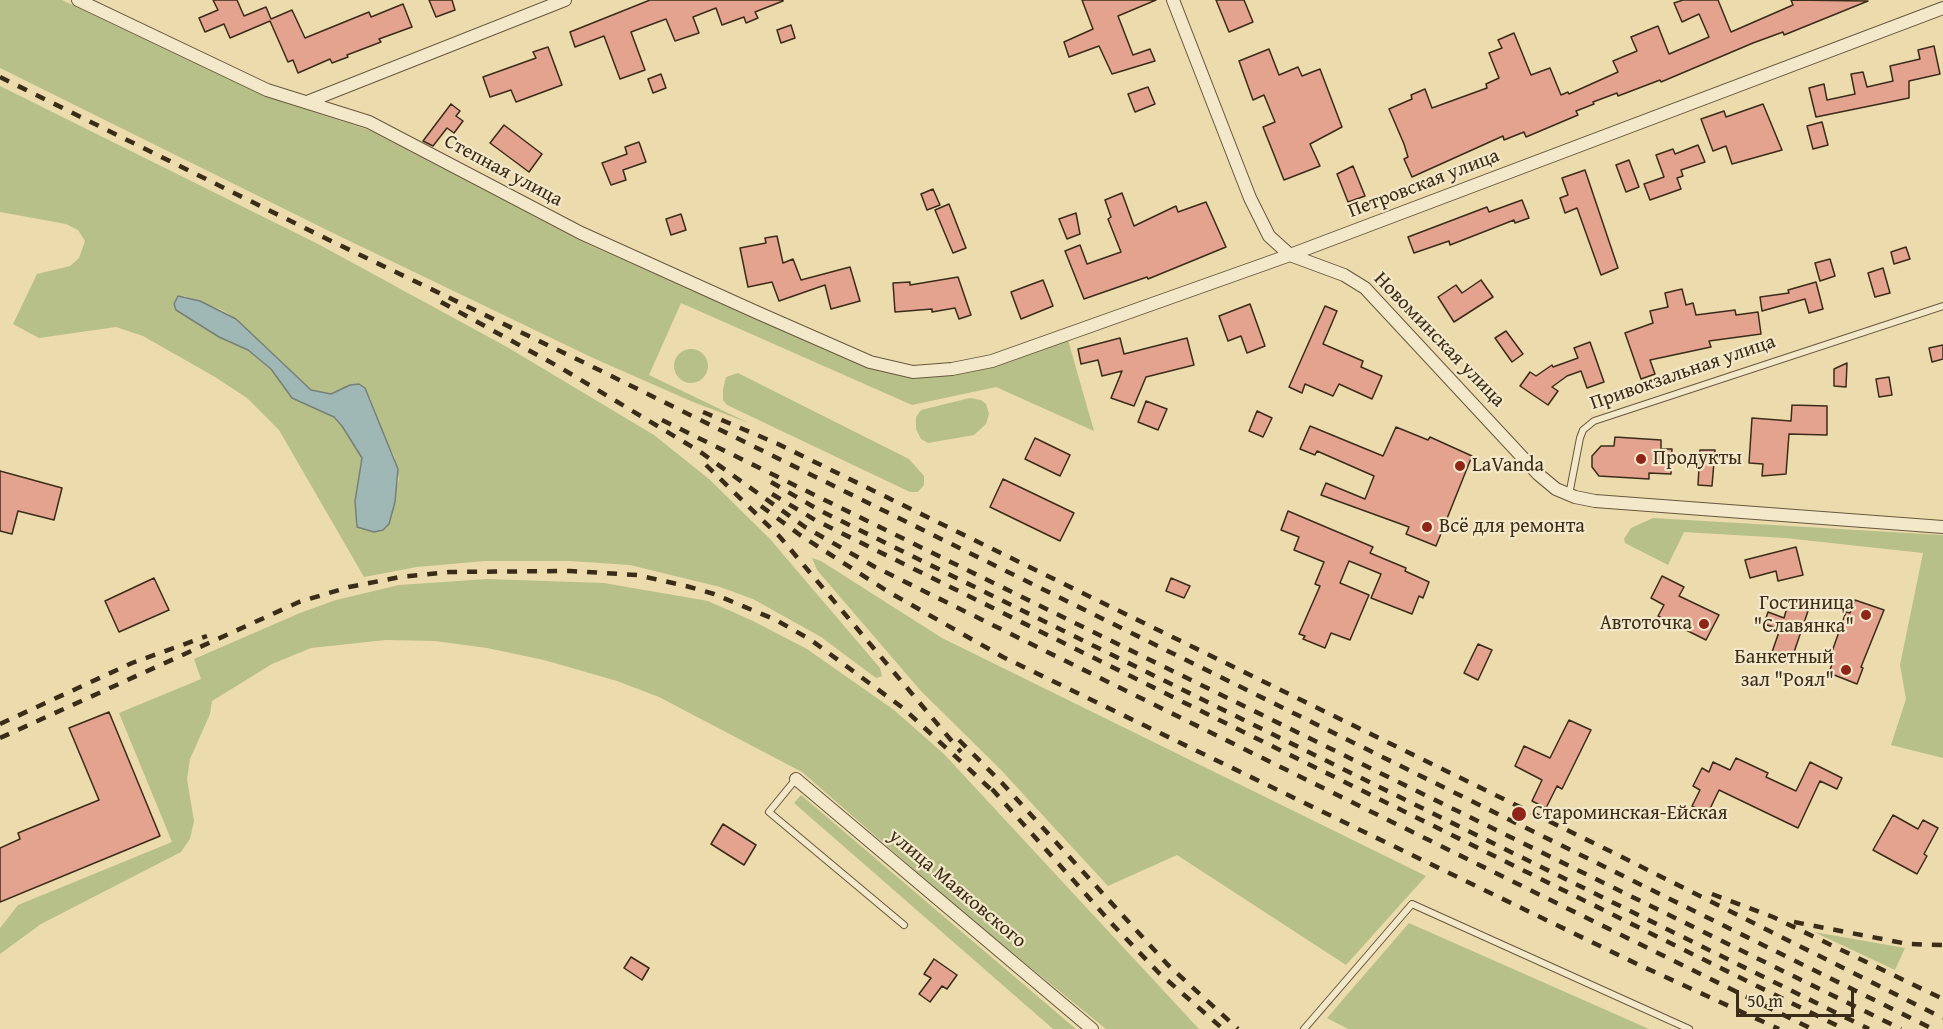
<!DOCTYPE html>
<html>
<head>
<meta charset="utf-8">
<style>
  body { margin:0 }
  #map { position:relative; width:1943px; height:1029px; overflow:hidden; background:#ecdbac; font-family:"Gentium Book Plus",serif }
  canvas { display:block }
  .scale { position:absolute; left:1736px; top:990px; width:118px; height:27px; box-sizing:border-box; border:3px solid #3b2c19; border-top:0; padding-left:8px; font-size:18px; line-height:21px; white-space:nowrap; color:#3b2c19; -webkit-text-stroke:4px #f3e8c9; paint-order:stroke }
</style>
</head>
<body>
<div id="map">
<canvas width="1943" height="1029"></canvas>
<div class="scale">50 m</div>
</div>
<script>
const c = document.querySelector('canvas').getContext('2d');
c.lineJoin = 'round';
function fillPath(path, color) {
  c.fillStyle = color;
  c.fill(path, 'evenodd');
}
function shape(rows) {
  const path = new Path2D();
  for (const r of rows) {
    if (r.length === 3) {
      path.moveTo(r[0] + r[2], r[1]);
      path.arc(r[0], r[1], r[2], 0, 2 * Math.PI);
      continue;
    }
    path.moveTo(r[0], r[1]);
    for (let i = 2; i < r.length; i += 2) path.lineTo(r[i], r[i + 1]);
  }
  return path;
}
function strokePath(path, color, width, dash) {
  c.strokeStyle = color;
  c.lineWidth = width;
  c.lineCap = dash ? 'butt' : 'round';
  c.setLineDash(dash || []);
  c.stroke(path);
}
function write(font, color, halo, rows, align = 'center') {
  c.font = font + ' "Gentium Book Plus",serif';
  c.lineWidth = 4.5;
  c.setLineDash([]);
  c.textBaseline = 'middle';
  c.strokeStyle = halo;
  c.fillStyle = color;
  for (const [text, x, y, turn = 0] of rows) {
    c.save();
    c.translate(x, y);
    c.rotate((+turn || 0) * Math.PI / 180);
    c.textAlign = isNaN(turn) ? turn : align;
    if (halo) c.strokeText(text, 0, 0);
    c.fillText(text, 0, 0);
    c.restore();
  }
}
fillPath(shape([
  [0,0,62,0,264,96,369,130,587,244,863,366,915,377,965,373,1001,364,1068,340,1094,431,996,387,912,405,681,303,649,375,749,423,693,402,593,358,335,234,0,68],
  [0,86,318,244,507,347,654,435,709,479,770,539,880,668,882,676,876,678,821,637,753,599,720,587,630,565,570,561,485,561,417,567,364,577,279,430,247,398,215,377,143,336,116,327,39,338,13,324,37,274,70,266,79,258,85,241,78,230,66,224,0,212],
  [184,296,222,310,236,319,311,390,331,394,350,385,370,398,379,426,394,456,399,479,383,530,374,532,357,527,355,501,362,457,342,426,334,417,292,398,271,369,248,350,219,337,176,310],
  [691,366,17],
  [738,373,909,459,924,476,924,485,918,492,910,492,727,405,723,400,723,389,726,377],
  [970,398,981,400,986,404,989,414,986,424,974,435,928,443,921,439,916,429,916,417,921,410],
  [1653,518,1943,535,1943,758,1891,745,1906,699,1900,665,1923,553,1785,538,1684,532,1668,565,1625,543,1624,539,1631,528],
  [812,558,821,561,942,638,1426,876,1346,965,1177,855,1108,886,1001,770,920,690,817,570],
  [487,579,604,583,708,601,753,621,807,649,894,710,944,754,1199,1029,1106,1029,972,920,802,772,659,697,617,681,544,660,487,648,435,641,386,640,311,648,272,664,212,701,210,714,190,759,187,779,194,821,190,839,181,852,41,924,0,954,0,928,18,905,172,842,119,713,201,679,194,659,300,613,336,600,399,585],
  [801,795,1076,1029,1053,1029,794,803],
  [1409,923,1649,1029,1348,1029,1327,1018],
  [1814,932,1905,948,1895,970]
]), '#b8c089');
const water = shape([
  [178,296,200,301,236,319,311,390,331,394,350,385,359,384,365,388,398,469,395,502,389,524,383,530,374,532,357,527,355,501,362,458,342,426,334,417,292,398,271,369,248,350,219,337,176,310,174,304,178,296]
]);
fillPath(water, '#9fb8b6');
strokePath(water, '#778077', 1.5);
const building = shape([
  [213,0,237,0,244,16,266,7,271,19,292,10,305,38,369,12,371,17,403,4,412,27,379,39,381,42,347,55,348,57,332,63,330,59,298,73,293,60,288,62,270,21,230,38,224,24,205,32,199,18,218,10,213,0],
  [429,0,452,0,455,10,436,17,429,0],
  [650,0,783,0,783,1,755,12,758,18,746,23,744,17,722,25,716,8,693,17,699,33,675,41,666,19,631,32,645,70,620,79,604,36,575,47,570,32,650,0],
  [1082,0,1156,0,1118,16,1133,55,1150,49,1155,61,1112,74,1099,46,1069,57,1064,42,1093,29,1082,0],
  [1216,0,1244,0,1253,22,1229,32,1216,0],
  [1683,0,1718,0,1731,32,1793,5,1791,0,1868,1,1784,35,1783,32,1753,43,1661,82,1660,80,1618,96,1617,93,1593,102,1594,104,1576,111,1578,115,1526,137,1524,132,1504,140,1503,136,1412,177,1404,159,1408,157,1404,144,1389,109,1412,99,1411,95,1425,89,1432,108,1487,88,1486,84,1499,78,1489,53,1502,48,1498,40,1514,33,1531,75,1550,68,1561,95,1568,92,1569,94,1618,72,1613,61,1637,51,1631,37,1658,26,1669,54,1709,37,1699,14,1682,22,1674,3,1683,0],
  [791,25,795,38,781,43,777,30,791,25],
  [1934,46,1940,74,1909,81,1909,98,1816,117,1809,88,1824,84,1827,100,1855,94,1851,74,1863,72,1867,87,1893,81,1890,66,1920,59,1918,50,1934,46],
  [548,47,562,85,516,102,511,90,490,97,483,77,536,58,533,52,548,47],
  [1269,49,1279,75,1298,67,1302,76,1320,69,1342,127,1310,144,1320,166,1284,180,1263,127,1275,122,1264,95,1253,100,1239,61,1269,49],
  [661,74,666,88,653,93,648,79,661,74],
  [1148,87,1155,104,1135,112,1128,94,1148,87],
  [451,104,460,111,456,116,463,121,454,133,447,128,433,146,423,141,451,104],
  [1763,104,1782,150,1732,164,1726,146,1713,151,1701,119,1724,111,1726,117,1763,104],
  [1822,122,1828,145,1813,149,1807,126,1822,122],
  [504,125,542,154,529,172,490,143,504,125],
  [639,142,646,162,623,170,626,180,611,185,602,163,627,154,625,147,639,142],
  [1698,145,1705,162,1681,170,1683,176,1677,178,1681,189,1650,200,1644,184,1664,177,1656,155,1673,149,1675,154,1698,145],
  [1629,160,1639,187,1626,192,1616,165,1629,160],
  [1353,166,1365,196,1348,202,1337,174,1353,166],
  [1585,170,1618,268,1601,275,1577,208,1565,213,1560,198,1568,195,1562,178,1585,170],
  [933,189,940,205,927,210,921,194,933,189],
  [1122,193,1134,226,1176,206,1178,212,1206,202,1226,247,1148,279,1147,277,1084,299,1065,251,1080,245,1087,264,1121,252,1108,219,1111,217,1105,200,1122,193],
  [1522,200,1529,218,1515,223,1514,220,1450,245,1449,241,1414,253,1408,237,1487,207,1489,212,1522,200],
  [949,204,966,248,953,253,935,210,949,204],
  [1076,213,1080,234,1067,239,1059,219,1076,213],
  [681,214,686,230,671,235,666,219,681,214],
  [777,236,783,263,793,259,801,280,850,267,860,301,831,309,825,285,779,301,772,282,748,287,740,248,766,243,765,238,777,236],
  [1906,247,1910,259,1894,264,1891,252,1906,247],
  [1830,259,1835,276,1820,281,1815,263,1830,259],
  [1883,268,1890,293,1875,297,1868,273,1883,268],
  [958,277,971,315,959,319,955,308,932,312,932,309,895,312,893,283,910,282,910,285,958,277],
  [1043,280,1053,306,1021,319,1011,292,1043,280],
  [1481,280,1493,297,1454,322,1438,297,1456,285,1462,293,1481,280],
  [1816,282,1823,309,1809,313,1805,299,1762,311,1760,297,1789,293,1788,290,1816,282],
  [1682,289,1686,305,1693,303,1696,315,1735,310,1736,315,1758,312,1761,334,1709,341,1711,347,1650,360,1655,374,1641,379,1625,333,1653,323,1650,311,1668,307,1665,293,1682,289],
  [1250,304,1265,346,1247,353,1241,336,1228,341,1219,316,1250,304],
  [1325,306,1337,311,1323,344,1363,361,1361,367,1382,376,1372,399,1339,384,1333,396,1305,384,1302,393,1289,387,1325,306],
  [1506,331,1523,354,1512,362,1495,338,1506,331],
  [1120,338,1124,354,1187,338,1194,365,1146,377,1134,406,1111,398,1122,371,1102,376,1098,360,1081,364,1078,349,1120,338],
  [1590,342,1604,382,1587,388,1581,371,1567,376,1552,387,1558,391,1548,405,1520,386,1530,372,1536,376,1552,365,1553,367,1578,358,1574,348,1590,342],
  [1943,345,1943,359,1932,362,1929,348,1943,345],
  [1847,363,1846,387,1834,386,1834,369,1847,363],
  [1889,377,1892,395,1879,397,1876,379,1889,377],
  [1146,401,1167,409,1158,430,1138,422,1146,401],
  [1792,405,1827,406,1827,435,1789,434,1786,474,1762,476,1763,464,1749,463,1752,418,1791,421,1792,405],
  [1257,411,1272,418,1263,437,1249,431,1257,411],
  [1310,426,1383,456,1396,427,1428,440,1430,437,1472,456,1436,546,1406,534,1409,527,1321,495,1326,483,1365,499,1374,476,1317,451,1315,455,1300,449,1310,426],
  [1615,437,1661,440,1661,449,1672,449,1671,474,1649,473,1649,479,1599,476,1592,467,1592,456,1601,446,1614,446,1615,437],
  [1035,438,1070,455,1060,476,1025,459,1035,438],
  [1700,450,1715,450,1712,486,1698,485,1700,450],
  [0,471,62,488,54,520,18,511,12,534,0,531,0,471],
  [1003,479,1074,513,1060,541,990,507,1003,479],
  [1288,511,1373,547,1370,553,1406,568,1405,571,1429,582,1423,598,1419,596,1412,614,1371,598,1381,574,1349,561,1340,583,1369,595,1350,640,1331,633,1325,648,1303,639,1305,636,1299,634,1320,586,1315,584,1324,562,1294,550,1299,537,1281,530,1288,511],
  [1796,547,1803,575,1778,581,1776,571,1750,578,1745,560,1796,547],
  [1662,576,1684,587,1679,596,1719,615,1706,640,1658,616,1664,605,1651,598,1662,576],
  [154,578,169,610,119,632,105,601,154,578],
  [1171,578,1190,586,1184,598,1166,591,1171,578],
  [1855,600,1884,610,1861,667,1863,668,1857,684,1829,673,1833,661,1829,660,1846,612,1850,613,1855,600],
  [1788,604,1808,611,1790,664,1770,658,1780,629,1764,624,1768,612,1784,618,1788,604],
  [1478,644,1492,650,1478,680,1464,673,1478,644],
  [109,712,160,836,0,902,0,848,20,839,18,833,99,800,69,728,109,712],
  [1569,720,1591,730,1562,789,1557,786,1546,808,1532,801,1542,780,1515,766,1524,746,1550,758,1569,720],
  [1736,758,1768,773,1766,777,1796,791,1810,762,1842,778,1837,789,1820,781,1798,828,1719,790,1708,813,1692,806,1700,790,1693,786,1702,768,1709,772,1713,762,1730,770,1736,758],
  [1893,815,1918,829,1923,820,1938,828,1924,854,1927,856,1917,874,1873,850,1893,815],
  [723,824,756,845,744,865,711,844,723,824],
  [631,957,649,968,642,980,624,968,631,957],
  [934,959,957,975,947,989,942,986,930,1002,919,994,931,978,924,974,934,959]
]);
fillPath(building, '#e3a38f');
strokePath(building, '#3b2c19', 1.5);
const service = shape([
  [1569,495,1580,438,1583,430,1594,421,1943,306],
  [796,779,769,812,904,925],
  [1304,1029,1412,904,1689,1029]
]);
const minor = shape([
  [78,0,267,90,369,122,581,233,756,312,870,362,913,372,952,369,992,361,1290,255,1943,8],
  [1173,0,1250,198,1269,236,1290,255,1344,275,1365,288,1538,474,1556,489,1575,497,1595,501,1943,527],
  [307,102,565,0],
  [796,779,1092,1029]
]);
strokePath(service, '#67583e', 8);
strokePath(minor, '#67583e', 14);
strokePath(service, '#f3e8c9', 6);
strokePath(minor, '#f3e8c9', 12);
strokePath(shape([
  [0,77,327,239,589,365,1933,1029],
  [441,302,561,368,699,451,805,527,875,567,1812,1029],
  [703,412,778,444,1618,855,1943,1018],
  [662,420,1901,1029],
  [706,465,780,537,961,752],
  [771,482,819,510,1869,1029],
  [772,494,815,520,1844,1029],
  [761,506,800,535,887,591,1003,657,1635,963,1779,1029],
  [0,724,132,663,207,636],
  [0,738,299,602,349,587,400,577,449,572,570,571,637,575,686,586,714,594,776,620,811,640,903,708,996,794],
  [959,740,1002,783,1168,965,1238,1029],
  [992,789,1114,926,1159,973,1223,1029],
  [1712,894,1773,917,1943,999],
  [1794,922,1908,944,1943,945]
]), '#3b2c19', 4.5, [10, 10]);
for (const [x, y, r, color] of [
  [1641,459,6,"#8f2418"],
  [1460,466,6,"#8f2418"],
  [1427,527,6,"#8f2418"],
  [1866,615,6,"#8f2418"],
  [1704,624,6,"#8f2418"],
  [1846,670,6,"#8f2418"],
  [1519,814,8,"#8f2418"]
]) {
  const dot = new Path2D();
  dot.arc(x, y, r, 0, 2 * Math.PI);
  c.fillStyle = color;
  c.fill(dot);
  strokePath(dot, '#f3e8c9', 2);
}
write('20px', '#3b2c19', '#f3e8c9', [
  ["Степная улица",503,171,28],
  ["Петровская улица",1424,184,-21],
  ["Новоминская улица",1439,340,46],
  ["Привокзальная улица",1683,373,-19],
  ["улица Маяковского",957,889,40]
]);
write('20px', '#3b2c19', '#f3e8c9', [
  ["Продукты",1653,459],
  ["LaVanda",1472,466],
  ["Всё для ремонта",1439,527],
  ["Гостиница",1854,604,"right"],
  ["\"Славянка\"",1854,627,"right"],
  ["Автоточка",1692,624,"right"],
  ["Банкетный",1834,658,"right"],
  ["зал \"Роял\"",1834,681,"right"],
  ["Староминская-Ейская",1532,814]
], 'left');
</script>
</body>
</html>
